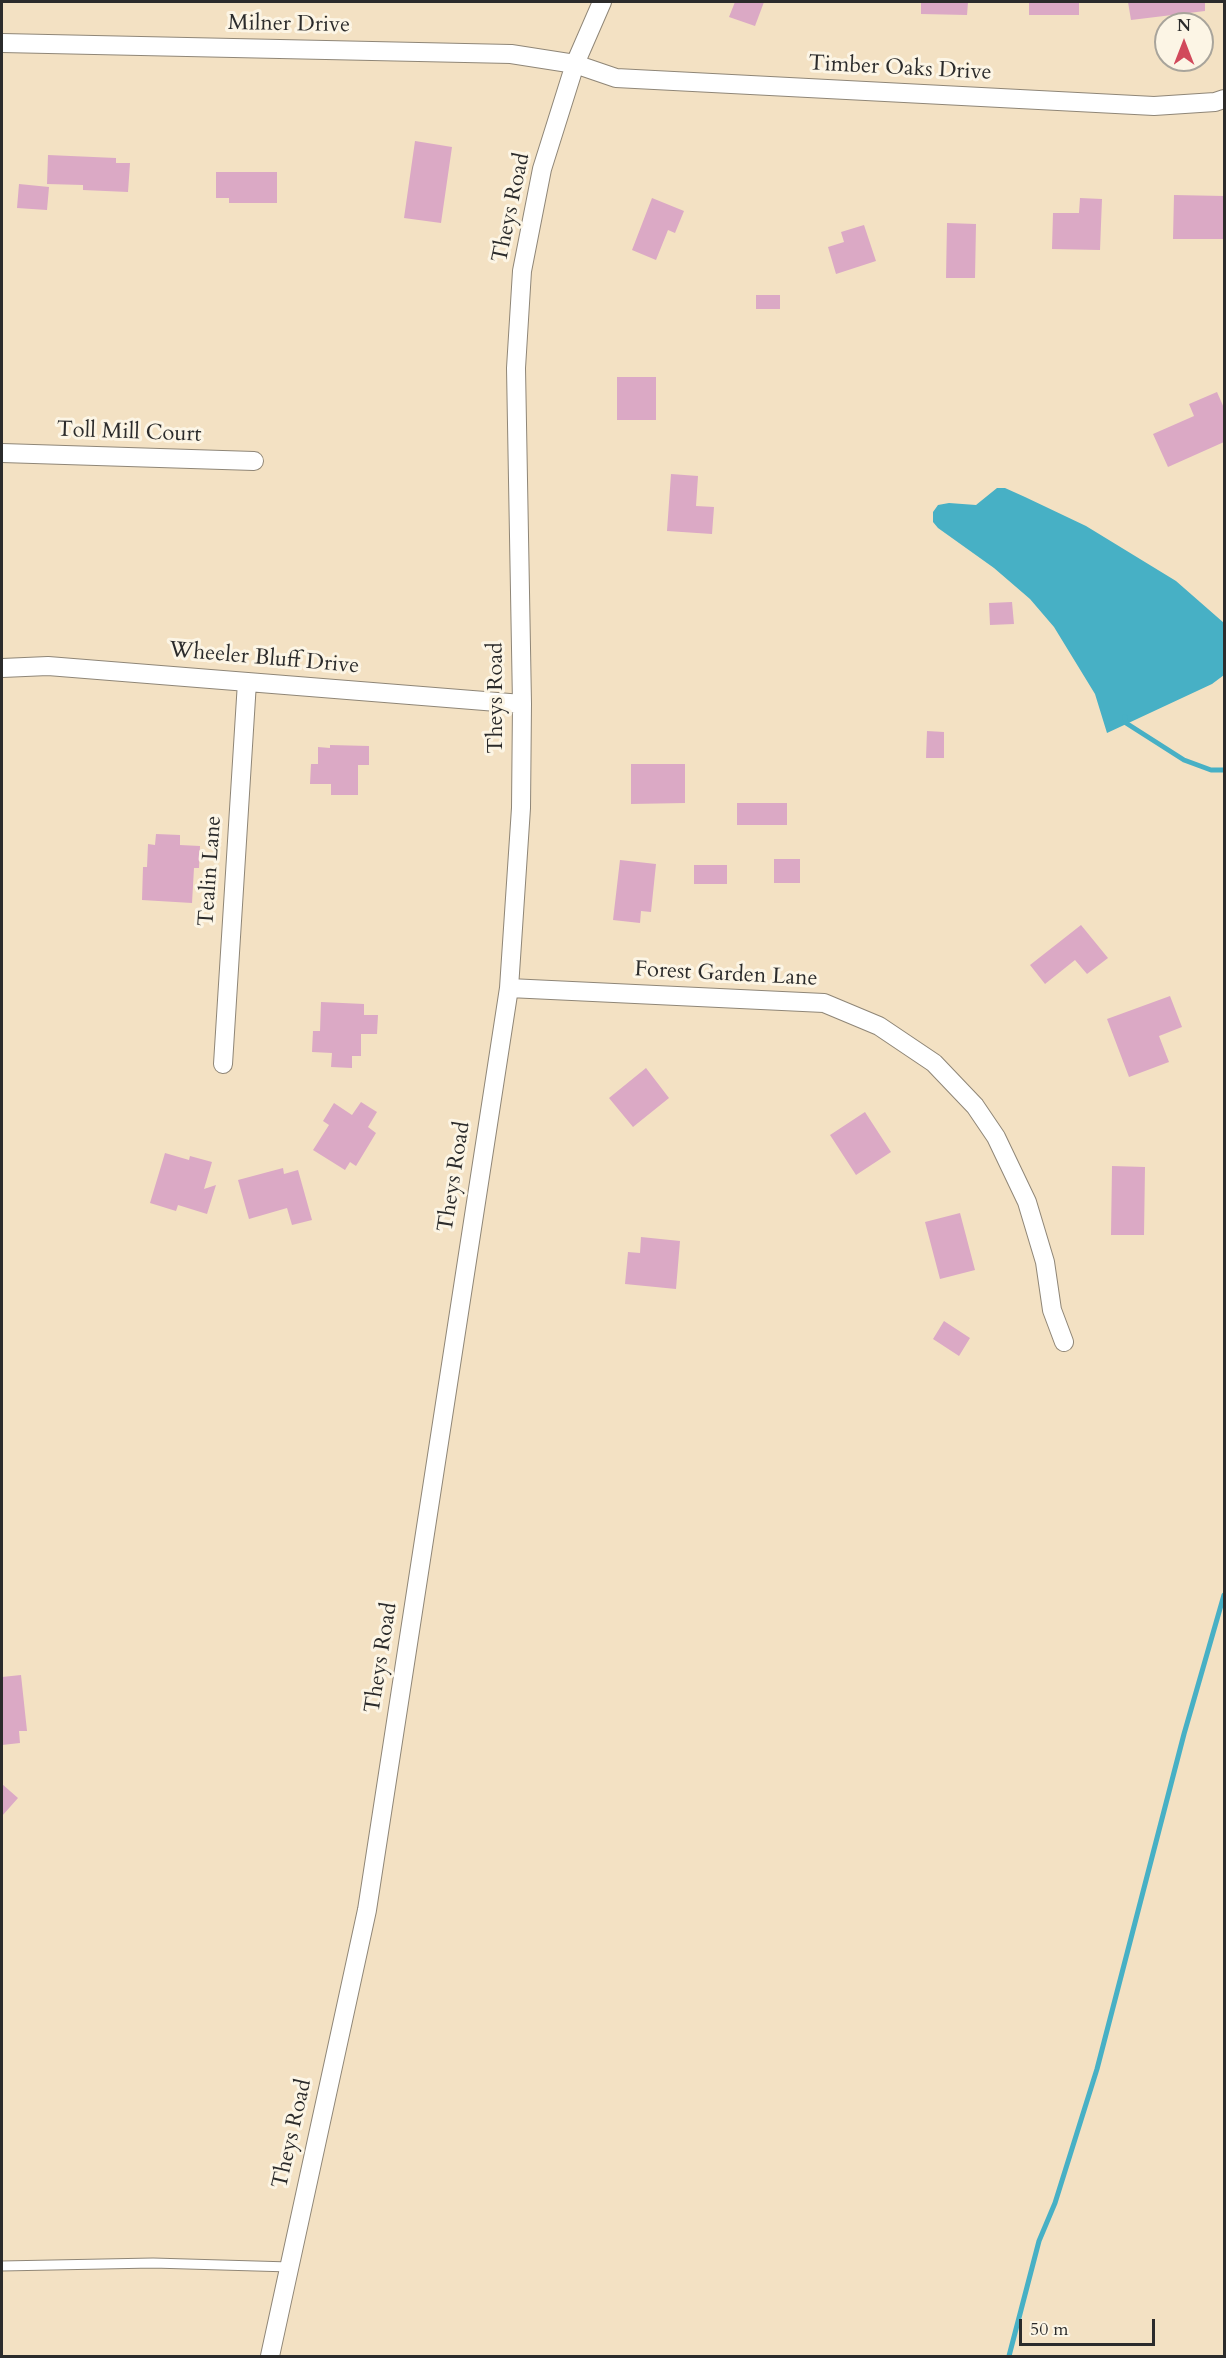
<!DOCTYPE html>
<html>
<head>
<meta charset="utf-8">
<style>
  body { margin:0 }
  #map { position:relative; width:1226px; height:2358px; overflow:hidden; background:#f3e1c3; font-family:Cardo,serif }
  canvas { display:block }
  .frame { position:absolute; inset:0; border:3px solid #2b2b2b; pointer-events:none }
  .north { position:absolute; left:1154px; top:12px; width:60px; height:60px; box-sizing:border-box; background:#fcf5e5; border:2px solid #a8a49b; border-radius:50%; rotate:0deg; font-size:16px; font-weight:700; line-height:24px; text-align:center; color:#2b2b2b }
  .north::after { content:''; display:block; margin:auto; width:21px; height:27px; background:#d1495b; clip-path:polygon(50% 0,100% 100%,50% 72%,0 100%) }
  .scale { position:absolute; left:1019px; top:2319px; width:136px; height:27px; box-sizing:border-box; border:3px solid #2b2b2b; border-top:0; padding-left:8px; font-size:18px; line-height:21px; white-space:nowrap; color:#2b2b2b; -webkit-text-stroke:4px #fcf5e5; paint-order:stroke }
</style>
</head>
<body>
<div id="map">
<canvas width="1226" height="2358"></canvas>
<div class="frame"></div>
<div class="north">N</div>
<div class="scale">50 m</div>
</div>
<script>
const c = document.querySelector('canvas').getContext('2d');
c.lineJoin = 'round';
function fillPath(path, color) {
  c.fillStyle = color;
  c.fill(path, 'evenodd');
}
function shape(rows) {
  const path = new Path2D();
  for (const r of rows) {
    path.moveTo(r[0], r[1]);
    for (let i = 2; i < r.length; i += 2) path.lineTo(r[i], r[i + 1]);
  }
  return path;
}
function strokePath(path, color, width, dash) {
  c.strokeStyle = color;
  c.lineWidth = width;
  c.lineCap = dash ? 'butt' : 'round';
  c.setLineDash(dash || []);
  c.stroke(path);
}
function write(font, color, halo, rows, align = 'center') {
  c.font = font + ' Cardo,serif';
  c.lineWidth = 6;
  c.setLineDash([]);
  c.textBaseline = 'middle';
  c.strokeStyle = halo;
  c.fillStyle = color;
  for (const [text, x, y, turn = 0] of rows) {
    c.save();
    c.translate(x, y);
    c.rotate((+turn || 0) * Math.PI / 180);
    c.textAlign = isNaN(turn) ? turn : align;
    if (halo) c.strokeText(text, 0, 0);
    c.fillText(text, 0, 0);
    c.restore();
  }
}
fillPath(shape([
  [997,488,1005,488,1025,497,1086,526,1176,581,1224,623,1224,675,1212,684,1107,733,1095,694,1054,627,1030,599,994,568,938,528,933,522,933,512,938,505,949,503,976,505]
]), '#47b0c5');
strokePath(shape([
  [1125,717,1126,723,1184,760,1211,770,1224,770],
  [1009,2356,1039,2241,1055,2203,1097,2069,1184,1734,1224,1595]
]), '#47b0c5', 5);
fillPath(shape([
  [735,2,764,2,755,26,729,17],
  [921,2,968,2,967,15,921,14],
  [1029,2,1079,2,1079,15,1029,15],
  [1128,2,1205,2,1205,11,1131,20],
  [415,141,452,147,441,223,404,218],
  [48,155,116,158,116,163,130,163,128,192,83,190,83,185,47,184],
  [216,172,277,172,277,203,229,203,229,198,216,198],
  [19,184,49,187,47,210,17,208],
  [1174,195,1224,196,1224,239,1173,239],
  [652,198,684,211,675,233,668,230,656,260,632,250],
  [1080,198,1102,199,1100,250,1052,249,1053,213,1079,213],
  [947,223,976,224,975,278,946,278],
  [864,225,876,261,836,274,828,247,844,242,841,232],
  [756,295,780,295,780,309,756,309],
  [617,377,656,377,656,420,617,420],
  [1217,392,1224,408,1224,442,1168,467,1153,434,1194,416,1189,404],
  [671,474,698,476,696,506,714,507,712,534,667,531],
  [1012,602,1014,624,990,625,989,603],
  [927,731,944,732,944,758,926,758],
  [330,745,369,746,369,765,358,765,358,795,331,795,331,784,310,784,311,764,318,764,318,747,330,748],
  [631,764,685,764,685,803,631,804],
  [737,803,787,803,787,825,737,825],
  [156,834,180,835,180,845,200,846,199,868,194,868,192,903,142,900,143,867,147,867,148,844,155,845],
  [774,859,800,859,800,883,774,883],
  [620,860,656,864,651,912,641,911,640,923,613,920],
  [694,865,727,865,727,884,694,884],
  [1081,925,1108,958,1087,974,1075,960,1045,984,1030,965],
  [1170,996,1182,1027,1159,1036,1169,1062,1129,1077,1107,1019],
  [321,1002,364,1004,364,1015,378,1015,377,1034,361,1034,361,1056,352,1056,352,1068,331,1067,332,1053,312,1052,313,1031,320,1031],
  [646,1068,669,1098,633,1127,609,1098],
  [361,1102,377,1112,368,1127,376,1133,356,1166,350,1162,345,1170,313,1150,329,1125,323,1121,334,1103,352,1115],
  [865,1112,891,1152,856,1175,830,1135],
  [165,1153,189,1160,190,1156,212,1162,204,1189,216,1185,207,1214,178,1205,176,1211,150,1203],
  [1112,1166,1145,1167,1144,1235,1111,1235],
  [283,1168,284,1174,298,1170,312,1220,292,1225,287,1208,249,1219,238,1180],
  [960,1213,975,1270,940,1279,925,1222],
  [641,1237,680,1241,676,1289,625,1284,628,1252,640,1253],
  [944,1321,970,1338,959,1356,933,1339],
  [21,1675,27,1731,19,1731,20,1743,2,1745,2,1677],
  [2,1784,18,1798,2,1816]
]), '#dba9c5');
const lane = shape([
  [2,2266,153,2263,290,2267]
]);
const street = shape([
  [2,43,511,54,575,64,616,78,1154,106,1215,102,1224,99],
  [2,453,254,461],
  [2,668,48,666,522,704],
  [509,988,824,1003,879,1026,934,1063,975,1106,996,1137,1027,1202,1045,1262,1052,1310,1064,1342],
  [223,1064,247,682],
  [270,2356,367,1910,509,988,521,808,522,704,516,368,522,271,542,169,575,64,602,2]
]);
strokePath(lane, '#8f8677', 11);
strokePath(street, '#8f8677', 20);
strokePath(lane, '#fff', 9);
strokePath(street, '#fff', 18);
write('22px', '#2b2b2b', '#fcf5e5', [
  ["Milner Drive",289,25,1],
  ["Timber Oaks Drive",900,69,3],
  ["Theys Road",512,208,-78],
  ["Toll Mill Court",129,433,2],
  ["Wheeler Bluff Drive",264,659,5],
  ["Theys Road",497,698,-90],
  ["Tealin Lane",211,871,-86],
  ["Forest Garden Lane",726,975,3],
  ["Theys Road",455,1177,-81],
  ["Theys Road",382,1658,-81],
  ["Theys Road",293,2134,-77]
]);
</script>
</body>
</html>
